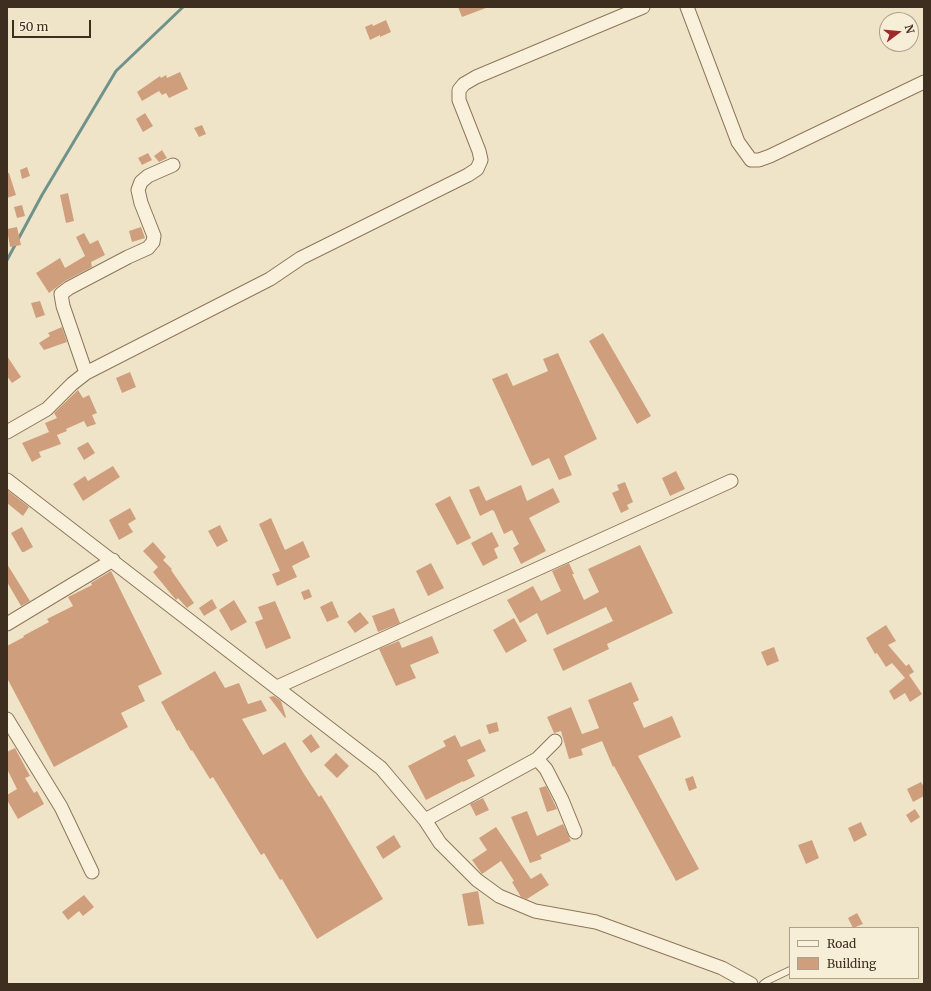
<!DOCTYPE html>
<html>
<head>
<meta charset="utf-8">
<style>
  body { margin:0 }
  #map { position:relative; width:931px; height:991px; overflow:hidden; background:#f0e4c8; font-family:Merriweather,serif }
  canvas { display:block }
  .frame { position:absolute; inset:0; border:8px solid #3d2e20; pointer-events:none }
  .legend { position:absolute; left:789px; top:927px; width:130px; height:52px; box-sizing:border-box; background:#f7eed8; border:1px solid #ada18e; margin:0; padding:5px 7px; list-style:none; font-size:12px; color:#3d2e20 }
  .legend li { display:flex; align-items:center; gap:8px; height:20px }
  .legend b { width:20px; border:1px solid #ada18e }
  .north { position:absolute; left:879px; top:12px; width:40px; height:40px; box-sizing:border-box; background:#f7eed8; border:1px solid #ada18e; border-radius:50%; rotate:74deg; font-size:11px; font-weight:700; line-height:16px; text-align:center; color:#3d2e20 }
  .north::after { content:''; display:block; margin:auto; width:14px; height:18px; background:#9e2a2b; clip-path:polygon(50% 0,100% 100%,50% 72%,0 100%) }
  .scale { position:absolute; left:12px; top:20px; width:79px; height:18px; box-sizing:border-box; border:2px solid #3d2e20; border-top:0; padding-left:5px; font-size:12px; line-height:14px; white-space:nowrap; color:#3d2e20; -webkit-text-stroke:3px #f7eed8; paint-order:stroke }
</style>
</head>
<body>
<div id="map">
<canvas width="931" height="991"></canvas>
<div class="frame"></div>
<ul class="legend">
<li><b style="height:5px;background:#faf1dc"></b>Road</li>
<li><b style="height:11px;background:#cf9f7d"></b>Building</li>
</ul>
<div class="north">N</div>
<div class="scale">50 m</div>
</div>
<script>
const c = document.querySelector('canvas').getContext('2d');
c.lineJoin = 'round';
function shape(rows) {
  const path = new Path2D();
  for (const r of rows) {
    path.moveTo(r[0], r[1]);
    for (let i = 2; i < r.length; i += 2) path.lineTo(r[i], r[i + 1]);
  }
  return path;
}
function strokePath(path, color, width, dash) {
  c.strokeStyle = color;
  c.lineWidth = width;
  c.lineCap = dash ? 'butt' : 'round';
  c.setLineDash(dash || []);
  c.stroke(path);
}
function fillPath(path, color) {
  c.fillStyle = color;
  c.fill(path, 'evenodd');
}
strokePath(shape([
  [7,260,42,195,116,71,183,7]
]), '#6f938a', 3);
fillPath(shape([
  [458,7,486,7,486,8,462,17],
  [386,20,391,32,380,37,380,35,370,40,365,27,372,24,373,26],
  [180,72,188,89,169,98,166,93,162,95,159,91,142,101,137,92,160,76,161,78,166,75,167,78],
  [145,113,153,126,143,132,136,119],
  [202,125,206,134,199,137,194,128],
  [162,150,167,158,159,162,154,156],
  [148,153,152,160,142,165,138,158],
  [27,167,30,176,22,179,20,170],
  [7,173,9,173,16,195,7,198],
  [68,193,74,221,66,223,60,195],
  [22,205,25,216,17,218,14,207],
  [17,227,21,245,10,247,7,229],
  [141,227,145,238,132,242,129,231],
  [84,233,90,244,98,240,105,255,91,262,92,267,65,281,49,293,36,273,60,258,65,268,85,256,76,237],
  [40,301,45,315,36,318,31,303],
  [62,327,67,342,44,350,39,343,50,336,48,333],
  [603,333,651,416,637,424,589,341],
  [558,353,597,439,564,456,572,475,559,480,549,458,532,466,492,379,507,373,513,386,548,371,543,359],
  [7,356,21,377,12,383,7,376],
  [130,372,136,387,122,393,116,378],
  [78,390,83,398,89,395,97,413,92,415,96,424,87,427,84,421,66,429,67,431,57,435,61,444,39,452,41,457,32,462,22,443,49,432,45,423,57,418,54,413],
  [88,442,95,453,84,460,77,448],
  [113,466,120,477,83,501,73,484,85,476,88,481],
  [676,471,685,489,670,496,662,478],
  [625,482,633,502,627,505,629,509,621,513,612,493,619,490,617,485],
  [521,485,527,501,553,488,560,502,529,518,546,551,521,564,513,548,519,544,512,530,504,534,494,511,492,510,480,516,469,490,479,486,486,501],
  [7,490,29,507,23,516,7,503],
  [450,496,471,538,457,545,435,504],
  [130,508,136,519,128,524,133,532,119,540,109,520],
  [271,518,285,550,303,541,310,557,292,566,297,577,277,586,272,574,280,571,259,524],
  [220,525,228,541,217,547,208,531],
  [22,527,33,547,24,552,22,552,11,533],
  [492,532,499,546,494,549,498,558,483,566,471,543],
  [153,542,166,557,163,560,172,569,171,570,194,603,187,608,178,598,176,600,153,572,158,567,143,551],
  [640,545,673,613,607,644,609,649,563,671,553,649,613,621,606,607,547,635,537,613,520,623,507,600,533,586,541,601,561,591,552,571,569,563,574,574,572,574,584,600,599,592,588,569],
  [431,563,444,588,428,596,416,571],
  [7,564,30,601,21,606,7,582],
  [111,571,162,674,138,686,145,701,121,713,128,727,54,767,7,678,7,646,24,637,23,636,49,622,47,619,73,606,68,597,92,585,91,583],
  [309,589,312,597,304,600,301,592],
  [212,599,217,608,204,616,199,608],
  [234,600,247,622,231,631,219,610],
  [275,601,291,638,266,649,255,622,263,619,258,607],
  [332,601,339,617,327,622,320,607],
  [394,608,400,623,378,632,372,616],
  [360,612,369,623,355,633,347,622],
  [514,618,527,641,506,653,493,630],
  [886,625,896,641,888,645,906,666,909,664,914,672,909,675,922,694,910,702,905,693,894,700,889,691,906,677,905,678,892,663,886,667,877,653,875,654,866,638],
  [432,636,439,653,410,665,416,678,396,686,379,649,399,641,402,648],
  [774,647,779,661,767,666,761,652],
  [215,671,225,688,239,683,248,704,261,700,267,711,242,719,263,755,285,742,304,774,319,797,321,795,331,811,383,899,317,939,282,879,280,880,264,853,261,855,213,777,210,779,192,750,191,751,179,730,177,731,161,702],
  [631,682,639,700,633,703,644,728,672,716,681,737,638,756,699,869,676,881,614,766,613,767,602,741,581,749,583,755,569,759,561,731,554,733,547,717,571,707,582,734,599,728,588,700],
  [274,696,281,701,286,717,285,718,269,697],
  [497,722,499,731,489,734,486,725],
  [311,734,320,747,311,753,302,741],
  [455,735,461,747,480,739,486,751,467,760,475,776,463,782,463,781,426,800,408,766,446,746,443,741],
  [15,748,30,776,25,778,34,793,37,791,44,804,18,819,7,800,7,795,17,789,7,769,7,752],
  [336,753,349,766,337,778,324,765],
  [693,776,697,788,689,791,685,779],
  [921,782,924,787,924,796,913,802,907,789],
  [546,786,557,809,547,812,539,788],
  [483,798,489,810,476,816,470,804],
  [915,809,920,817,911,823,906,815],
  [527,811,537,836,563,824,571,841,540,855,542,859,530,863,511,817],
  [861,822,867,835,854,842,848,828],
  [496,827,531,879,541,873,549,885,527,899,521,897,512,882,514,881,501,861,482,874,472,860,487,850,479,838],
  [394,835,401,847,383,859,376,847],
  [812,840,819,858,806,864,798,845],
  [478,891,484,924,468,926,462,894],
  [84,895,94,907,83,916,79,911,68,920,62,912],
  [857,913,863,924,853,928,848,918]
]), '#cf9f7d');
const service = shape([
  [763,984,767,981,790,970]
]);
const minor = shape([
  [687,7,738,142,751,160,759,160,770,156,924,82],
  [86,373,63,306,61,294,69,288,128,257,148,248,153,242,154,236,141,203,138,190,141,182,148,176,173,165],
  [7,432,47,409,72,384,86,373,270,279,301,258,468,175,477,169,481,160,479,151,459,100,459,90,464,84,476,77,643,7],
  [7,480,381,768,425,820,440,843,477,880,499,896,535,911,596,922,722,968,751,984],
  [7,624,113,560],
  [277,687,731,481],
  [7,719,61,807,92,872],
  [537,759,546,769,562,800,575,832],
  [425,820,537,759,555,741]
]);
strokePath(service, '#8d765c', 8);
strokePath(minor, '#8d765c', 15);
strokePath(service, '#faf1dc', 6);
strokePath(minor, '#faf1dc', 13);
</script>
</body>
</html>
